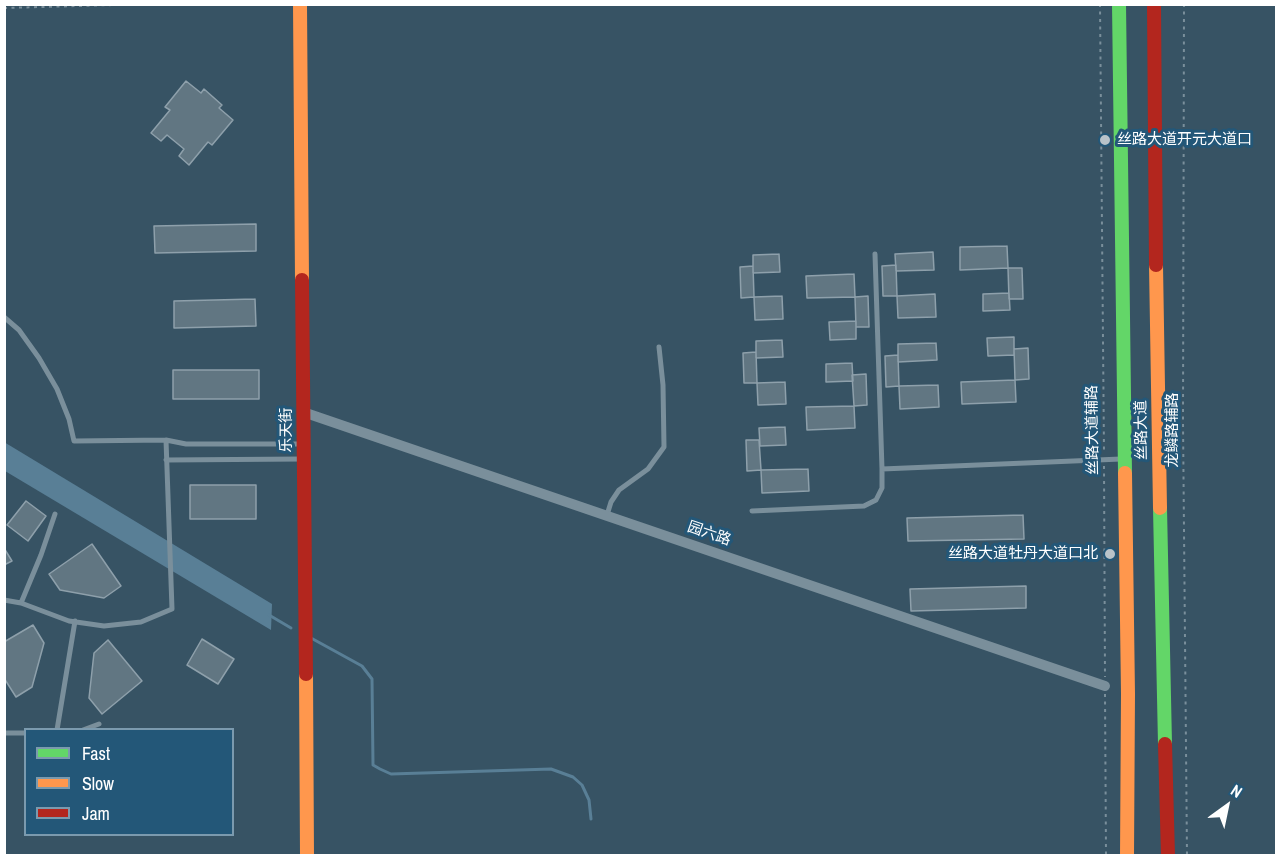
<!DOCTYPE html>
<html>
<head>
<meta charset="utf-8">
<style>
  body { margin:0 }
  #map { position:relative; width:1281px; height:860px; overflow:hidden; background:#375364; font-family:"Archivo Narrow",sans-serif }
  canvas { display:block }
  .frame { position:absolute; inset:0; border:6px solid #fff; pointer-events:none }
  .legend { position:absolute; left:24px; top:728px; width:210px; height:108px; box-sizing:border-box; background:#235778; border:2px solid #7b9aae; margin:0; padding:8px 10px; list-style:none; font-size:18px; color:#fff }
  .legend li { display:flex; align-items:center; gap:12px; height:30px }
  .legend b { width:30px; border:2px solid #7b9aae }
  .north { position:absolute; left:1197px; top:776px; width:60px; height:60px; -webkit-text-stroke:4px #235778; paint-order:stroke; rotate:33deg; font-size:16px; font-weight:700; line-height:24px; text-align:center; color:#fff }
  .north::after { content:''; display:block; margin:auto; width:21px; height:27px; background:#fff; clip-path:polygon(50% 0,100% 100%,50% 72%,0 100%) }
</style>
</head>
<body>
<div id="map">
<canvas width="1281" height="860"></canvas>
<div class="frame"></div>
<ul class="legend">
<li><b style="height:8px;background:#63d668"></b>Fast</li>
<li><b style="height:8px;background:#ff974d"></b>Slow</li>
<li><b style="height:8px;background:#b3261e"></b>Jam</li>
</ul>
<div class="north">N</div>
</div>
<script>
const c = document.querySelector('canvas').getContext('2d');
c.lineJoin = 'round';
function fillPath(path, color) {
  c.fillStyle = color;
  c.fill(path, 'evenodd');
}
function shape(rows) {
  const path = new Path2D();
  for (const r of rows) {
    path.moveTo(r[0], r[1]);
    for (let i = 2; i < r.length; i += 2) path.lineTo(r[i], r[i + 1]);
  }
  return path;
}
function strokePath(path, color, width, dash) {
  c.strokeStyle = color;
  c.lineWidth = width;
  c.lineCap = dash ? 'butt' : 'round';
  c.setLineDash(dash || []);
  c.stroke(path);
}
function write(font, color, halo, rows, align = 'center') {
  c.font = font + ' "Archivo Narrow","Noto Sans SC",sans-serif';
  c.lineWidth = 6;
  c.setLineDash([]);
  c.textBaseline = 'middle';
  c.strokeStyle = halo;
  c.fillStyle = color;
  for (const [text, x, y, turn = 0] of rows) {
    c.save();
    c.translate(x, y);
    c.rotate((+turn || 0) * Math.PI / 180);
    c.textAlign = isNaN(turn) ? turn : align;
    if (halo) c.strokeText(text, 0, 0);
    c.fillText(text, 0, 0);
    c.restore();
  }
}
fillPath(shape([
  [4,442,272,604,271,630,5,471]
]), '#597f96');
strokePath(shape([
  [269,615,291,628],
  [311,638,362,666,372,679,373,765,380,769,391,774,551,769,573,777,582,785,589,800,591,819]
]), '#597f96', 3);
const building = shape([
  [186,81,201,93,204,89,222,105,219,108,233,120,212,145,208,142,189,165,179,156,184,149,167,135,161,141,151,133,170,110,165,107,186,81],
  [256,224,256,251,155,253,154,226,256,224],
  [1007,246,1008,268,960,270,960,247,1007,246],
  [933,252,934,270,896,271,895,254,933,252],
  [779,254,780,272,753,273,753,255,779,254],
  [896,265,897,296,883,296,882,266,896,265],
  [753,266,754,297,741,298,740,267,753,266],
  [1008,268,1022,268,1023,299,1009,299,1008,268],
  [854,274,855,297,807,298,806,276,854,274],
  [1009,293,1010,310,983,311,983,294,1009,293],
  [935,294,936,317,898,318,897,296,935,294],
  [782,296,783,319,755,320,754,297,782,296],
  [868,296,869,327,856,327,855,297,868,296],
  [255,299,256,326,174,328,174,301,255,299],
  [856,321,856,339,830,340,829,322,856,321],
  [1014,337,1014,355,988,356,987,338,1014,337],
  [782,340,783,357,756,358,756,341,782,340],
  [936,343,937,360,898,362,898,344,936,343],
  [1028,348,1029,379,1015,380,1014,349,1028,348],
  [756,352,757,383,744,383,743,353,756,352],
  [898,355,899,386,886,387,885,356,898,355],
  [852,363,853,381,826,382,826,364,852,363],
  [173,370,259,370,259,399,173,399,173,370],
  [866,374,867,405,854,406,852,375,866,374],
  [1015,380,1016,402,962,404,961,382,1015,380],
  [785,382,786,404,758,405,757,383,785,382],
  [938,385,939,407,900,409,899,386,938,385],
  [854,406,855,428,807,430,806,407,854,406],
  [785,427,786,445,760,446,759,428,785,427],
  [746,440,759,440,761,470,747,471,746,440],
  [808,469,809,491,762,493,761,470,808,469],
  [190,485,256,485,256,519,190,519,190,485],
  [26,501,46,516,28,541,7,525,26,501],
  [1023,515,1024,539,908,541,907,518,1023,515],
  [92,544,121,586,104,598,60,590,49,574,92,544],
  [4,548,12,561,4,565,4,548],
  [1026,586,1026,608,911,611,910,589,1026,586],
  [33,625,44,643,32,687,16,697,4,678,4,642,33,625],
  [202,639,234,659,218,684,187,665,202,639],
  [108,640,142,681,102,714,89,698,94,653,108,640]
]);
fillPath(building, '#617682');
strokePath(building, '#8ea0ab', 1.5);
strokePath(shape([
  [1100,4,1104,452],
  [1184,4,1183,421,1187,856],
  [4,8,152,4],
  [1104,466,1105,677],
  [1105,694,1106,856]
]), '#7a8f9b', 2, [3, 4.5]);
strokePath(shape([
  [875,254,882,469,1121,459],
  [4,317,19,330,39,358,57,389,69,419,74,441,166,440,172,609,141,622,104,626,69,621,21,603],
  [166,440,186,444,302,444],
  [166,460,303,459],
  [752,511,864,506,876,500,882,488,882,469],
  [607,515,611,502,619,490,648,469,664,447,663,385,659,347],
  [4,600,21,603,41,555,55,514],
  [57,730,75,621],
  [83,730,99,724],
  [4,733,26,733]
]), '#7a8f9b', 5);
strokePath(shape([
  [303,412,1105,686]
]), '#7a8f9b', 10);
strokePath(shape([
  [1119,4,1125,473],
  [1160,508,1165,744]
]), '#63d668', 14);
strokePath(shape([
  [300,4,302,280],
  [1156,265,1160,508],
  [1125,473,1128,694,1127,856],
  [306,674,307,856]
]), '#ff974d', 14);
strokePath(shape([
  [1154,4,1156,265],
  [302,280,306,674],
  [1165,744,1168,856]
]), '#b3261e', 14);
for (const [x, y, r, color] of [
  [1105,140,6,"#b9c3c9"],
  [1110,554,6,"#b9c3c9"]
]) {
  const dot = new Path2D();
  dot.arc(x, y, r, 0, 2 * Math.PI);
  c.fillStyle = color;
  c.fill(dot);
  strokePath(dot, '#235778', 2);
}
write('15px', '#fff', '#235778', [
  ["丝路大道开元大道口",1117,140],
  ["丝路大道牡丹大道口北",1098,554,"right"]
], 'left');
write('15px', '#fff', '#235778', [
  ["乐天街",287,430,-90],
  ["丝路大道辅路",1093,430,-91],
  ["丝路大道",1142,430,-91],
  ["龙鳞路辅路",1173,430,-90],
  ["园六路",709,534,19]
]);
</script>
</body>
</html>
